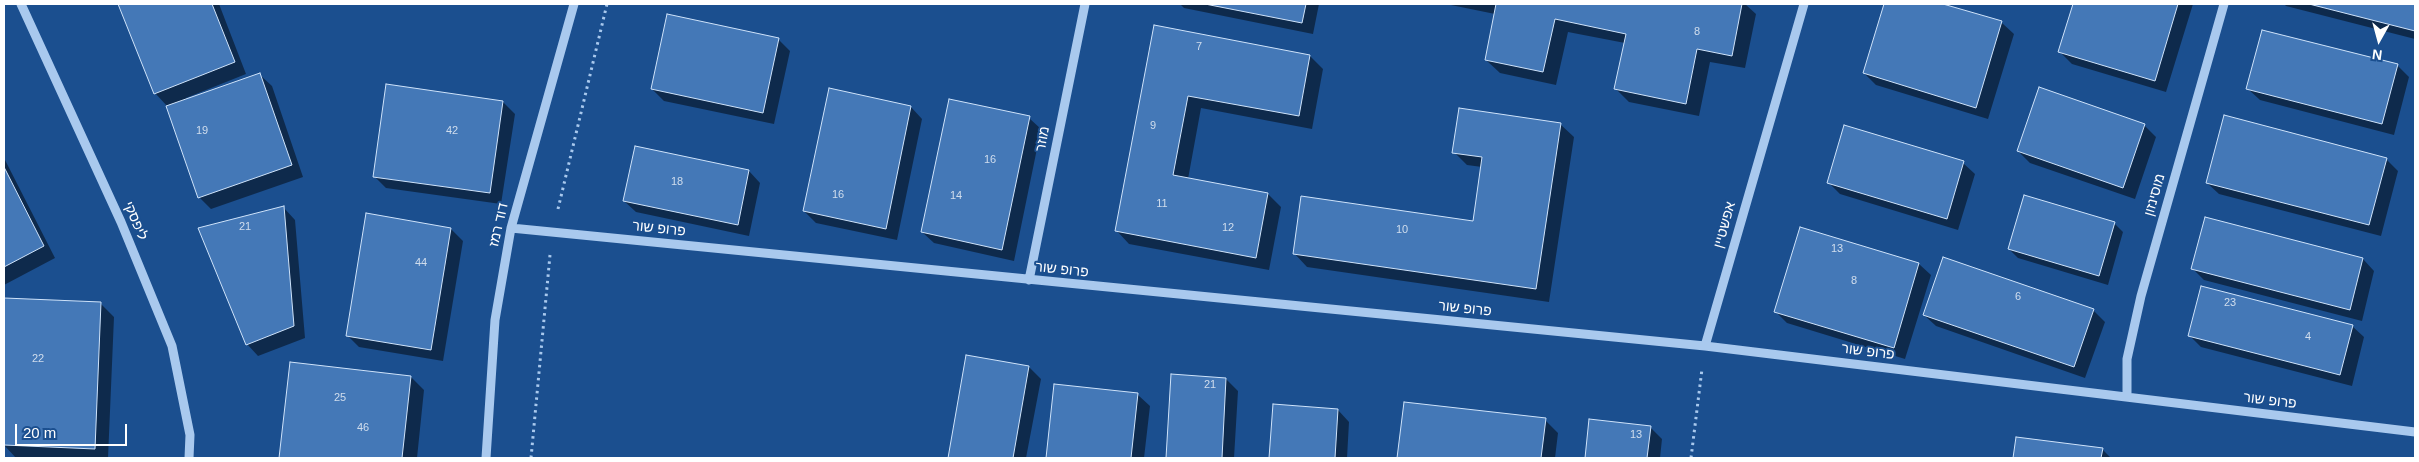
<!DOCTYPE html>
<html>
<head>
<meta charset="utf-8">
<style>
  body { margin:0 }
  #map { position:relative; width:2419px; height:462px; overflow:hidden; background:#1b4f8f; font-family:Helvetica,sans-serif }
  canvas { display:block }
  .frame { position:absolute; inset:0; border:5px solid #fff; pointer-events:none }
  .north { position:absolute; left:2354px; top:15px; width:50px; height:50px; -webkit-text-stroke:4px #1b4f8f; paint-order:stroke; rotate:187deg; font-size:14px; font-weight:700; line-height:20px; text-align:center; color:#fff }
  .north::after { content:''; display:block; margin:auto; width:18px; height:22px; background:#fff; clip-path:polygon(50% 0,100% 100%,50% 72%,0 100%) }
  .scale { position:absolute; left:15px; top:424px; width:112px; height:22px; box-sizing:border-box; border:2px solid #fff; border-top:0; padding-left:6px; font-size:15px; line-height:18px; white-space:nowrap; color:#fff; -webkit-text-stroke:4px #1b4f8f; paint-order:stroke }
</style>
</head>
<body>
<div id="map">
<canvas width="2419" height="462"></canvas>
<div class="frame"></div>
<div class="north">N</div>
<div class="scale">20 m</div>
</div>
<script>
const c = document.querySelector('canvas').getContext('2d');
c.lineJoin = 'round';
function fillPath(path, color) {
  c.fillStyle = color;
  c.fill(path, 'evenodd');
}
function shape(rows) {
  const path = new Path2D();
  for (const r of rows) {
    path.moveTo(r[0], r[1]);
    for (let i = 2; i < r.length; i += 2) path.lineTo(r[i], r[i + 1]);
  }
  return path;
}
function strokePath(path, color, width, dash) {
  c.strokeStyle = color;
  c.lineWidth = width;
  c.lineCap = dash ? 'butt' : 'round';
  c.setLineDash(dash || []);
  c.stroke(path);
}
function write(font, color, halo, rows, align = 'center') {
  c.font = font + ' Helvetica,"Noto Sans Hebrew",sans-serif';
  c.lineWidth = 4;
  c.setLineDash([]);
  c.textBaseline = 'middle';
  c.strokeStyle = halo;
  c.fillStyle = color;
  for (const [text, x, y, turn = 0] of rows) {
    c.save();
    c.translate(x, y);
    c.rotate((+turn || 0) * Math.PI / 180);
    c.textAlign = isNaN(turn) ? turn : align;
    if (halo) c.strokeText(text, 0, 0);
    c.fillText(text, 0, 0);
    c.restore();
  }
}
fillPath(shape([
  [119,4,219,4,246,74,186,98,187,100,260,75,272,86,303,177,211,209,199,197,167,106,155,93],
  [1180,4,1319,4,1313,34,1184,8],
  [1446,4,1745,4,1756,14,1745,68,1710,62,1699,116,1629,102,1616,89,1625,43,1568,32,1556,85,1500,73,1486,60,1495,14],
  [1885,4,1939,4,2002,23,2014,34,1988,119,1876,85,1864,73],
  [2074,4,2193,4,2166,92,2072,64,2060,52],
  [2284,4,2415,4,2415,39,2286,6],
  [1155,26,1310,56,1323,69,1312,129,1201,108,1188,179,1268,194,1281,207,1269,270,1129,244,1116,230],
  [778,39,790,51,774,124,664,101,652,89],
  [2397,65,2409,77,2394,135,2260,100,2248,89],
  [503,102,515,114,501,204,386,188,374,176],
  [911,107,922,119,897,240,816,223,804,211],
  [1029,118,1041,129,1014,261,934,243,922,232],
  [1560,124,1574,137,1549,302,1307,267,1294,253,1474,223,1482,167,1467,165,1454,152],
  [2144,125,2156,137,2135,199,2030,163,2018,151],
  [4,158,55,258,4,285],
  [2386,159,2398,171,2381,236,2219,194,2207,183],
  [1963,163,1975,174,1958,230,1840,194,1828,182],
  [749,171,760,183,749,236,636,212,624,201],
  [284,208,295,220,305,338,258,356,247,344],
  [367,215,451,229,463,241,443,361,359,347,347,335],
  [2114,223,2123,232,2108,285,2018,258,2009,249],
  [2363,259,2374,271,2362,321,2204,280,2193,269],
  [1919,264,1931,275,1905,359,1787,323,1775,311],
  [4,300,101,304,114,317,108,458,16,458,4,445],
  [2093,310,2105,322,2085,378,1936,326,1924,315],
  [2352,326,2364,337,2352,386,2201,347,2189,335],
  [967,356,1029,367,1041,379,1026,458,949,458],
  [291,363,411,377,424,390,417,458,281,458],
  [1172,376,1226,379,1238,391,1234,458,1168,458],
  [1055,386,1138,395,1150,406,1144,458,1047,458],
  [1405,404,1545,420,1558,433,1555,458,1398,458],
  [1274,406,1338,410,1349,422,1347,458,1271,458],
  [1590,421,1650,427,1662,439,1660,458,1586,458],
  [2017,439,2102,449,2111,458,2015,458]
]), '#0007');
const building = shape([
  [118,4,212,4,235,62,154,94,118,4],
  [1205,4,1306,4,1302,23,1205,4],
  [1493,4,1742,4,1732,56,1697,49,1686,104,1614,89,1626,34,1555,19,1543,72,1485,60,1496,4,1493,4],
  [1884,4,1943,4,2002,21,1976,108,1863,73,1884,4],
  [2073,4,2178,4,2155,81,2058,52,2073,4],
  [2309,4,2415,4,2415,31,2309,4],
  [667,14,779,38,763,113,651,89,667,14],
  [1154,25,1310,55,1299,116,1188,96,1173,175,1268,193,1256,258,1115,231,1154,25],
  [2262,30,2398,64,2382,124,2246,89,2262,30],
  [260,73,292,165,198,198,166,106,260,73],
  [386,84,503,101,490,193,373,177,386,84],
  [2039,87,2145,124,2123,188,2017,151,2039,87],
  [829,88,911,106,886,229,803,211,829,88],
  [949,99,1030,116,1002,250,921,232,949,99],
  [1459,108,1561,123,1536,289,1293,254,1301,196,1473,221,1482,157,1452,153,1459,108],
  [2224,115,2387,158,2369,225,2206,183,2224,115],
  [1844,125,1964,161,1947,219,1827,183,1844,125],
  [635,146,749,170,738,225,623,201,635,146],
  [4,167,44,246,4,267,4,167],
  [2024,195,2115,222,2099,276,2008,249,2024,195],
  [284,206,294,326,246,345,198,228,284,206],
  [366,213,451,228,431,350,346,336,366,213],
  [2205,217,2363,258,2350,310,2191,269,2205,217],
  [1800,227,1919,263,1894,348,1774,312,1800,227],
  [1943,257,2094,309,2074,367,1923,315,1943,257],
  [2201,286,2353,325,2340,375,2188,336,2201,286],
  [4,298,101,302,95,449,4,445,4,298],
  [966,355,1029,366,1013,458,948,458,966,355],
  [290,362,411,376,402,458,279,458,290,362],
  [1171,374,1226,378,1222,458,1166,458,1171,374],
  [1054,384,1138,393,1131,458,1046,458,1054,384],
  [1404,402,1546,418,1541,458,1397,458,1404,402],
  [1273,404,1338,409,1335,458,1269,458,1273,404],
  [1589,419,1651,426,1647,458,1585,458,1589,419],
  [2016,437,2103,448,2101,458,2013,458,2016,437]
]);
fillPath(building, '#4478b7');
strokePath(building, '#cfe3fa', 1);
strokePath(shape([
  [558,209,607,4],
  [531,458,550,255],
  [1691,458,1702,369]
]), '#a9c9ee', 3, [2.5, 4]);
strokePath(shape([
  [21,4,121,222,172,346,190,435,189,458],
  [511,228,1705,346,2415,432],
  [1029,280,1085,4],
  [1705,346,1804,4],
  [2127,397,2127,359,2141,296,2224,4],
  [486,458,495,320,511,228,574,4]
]), '#a9c9ee', 9);
write('11px', '#d0dded', null, [
  ["8",1697,32],
  ["7",1199,47],
  ["9",1153,126],
  ["19",202,131],
  ["42",452,131],
  ["16",990,160],
  ["18",677,182],
  ["16",838,195],
  ["14",956,196],
  ["11",1162,204],
  ["21",245,227],
  ["12",1228,228],
  ["10",1402,230],
  ["13",1837,249],
  ["44",421,263],
  ["8",1854,281],
  ["6",2018,297],
  ["23",2230,303],
  ["4",2308,337],
  ["22",38,359],
  ["21",1210,385],
  ["25",340,398],
  ["46",363,428],
  ["13",1636,435]
]);
write('14px', '#fff', '#1b4f8f', [
  ["מוזר",1043,139,-79],
  ["מוסינזון",2155,195,-74],
  ["ליפסקי",135,221,67],
  ["דוד רמז",499,225,-77],
  ["אפשטיין",1725,225,-74],
  ["פרופ שור",659,229,6],
  ["פרופ שור",1062,270,6],
  ["פרופ שור",1465,309,6],
  ["פרופ שור",1868,352,7],
  ["פרופ שור",2270,401,7]
]);
</script>
</body>
</html>
